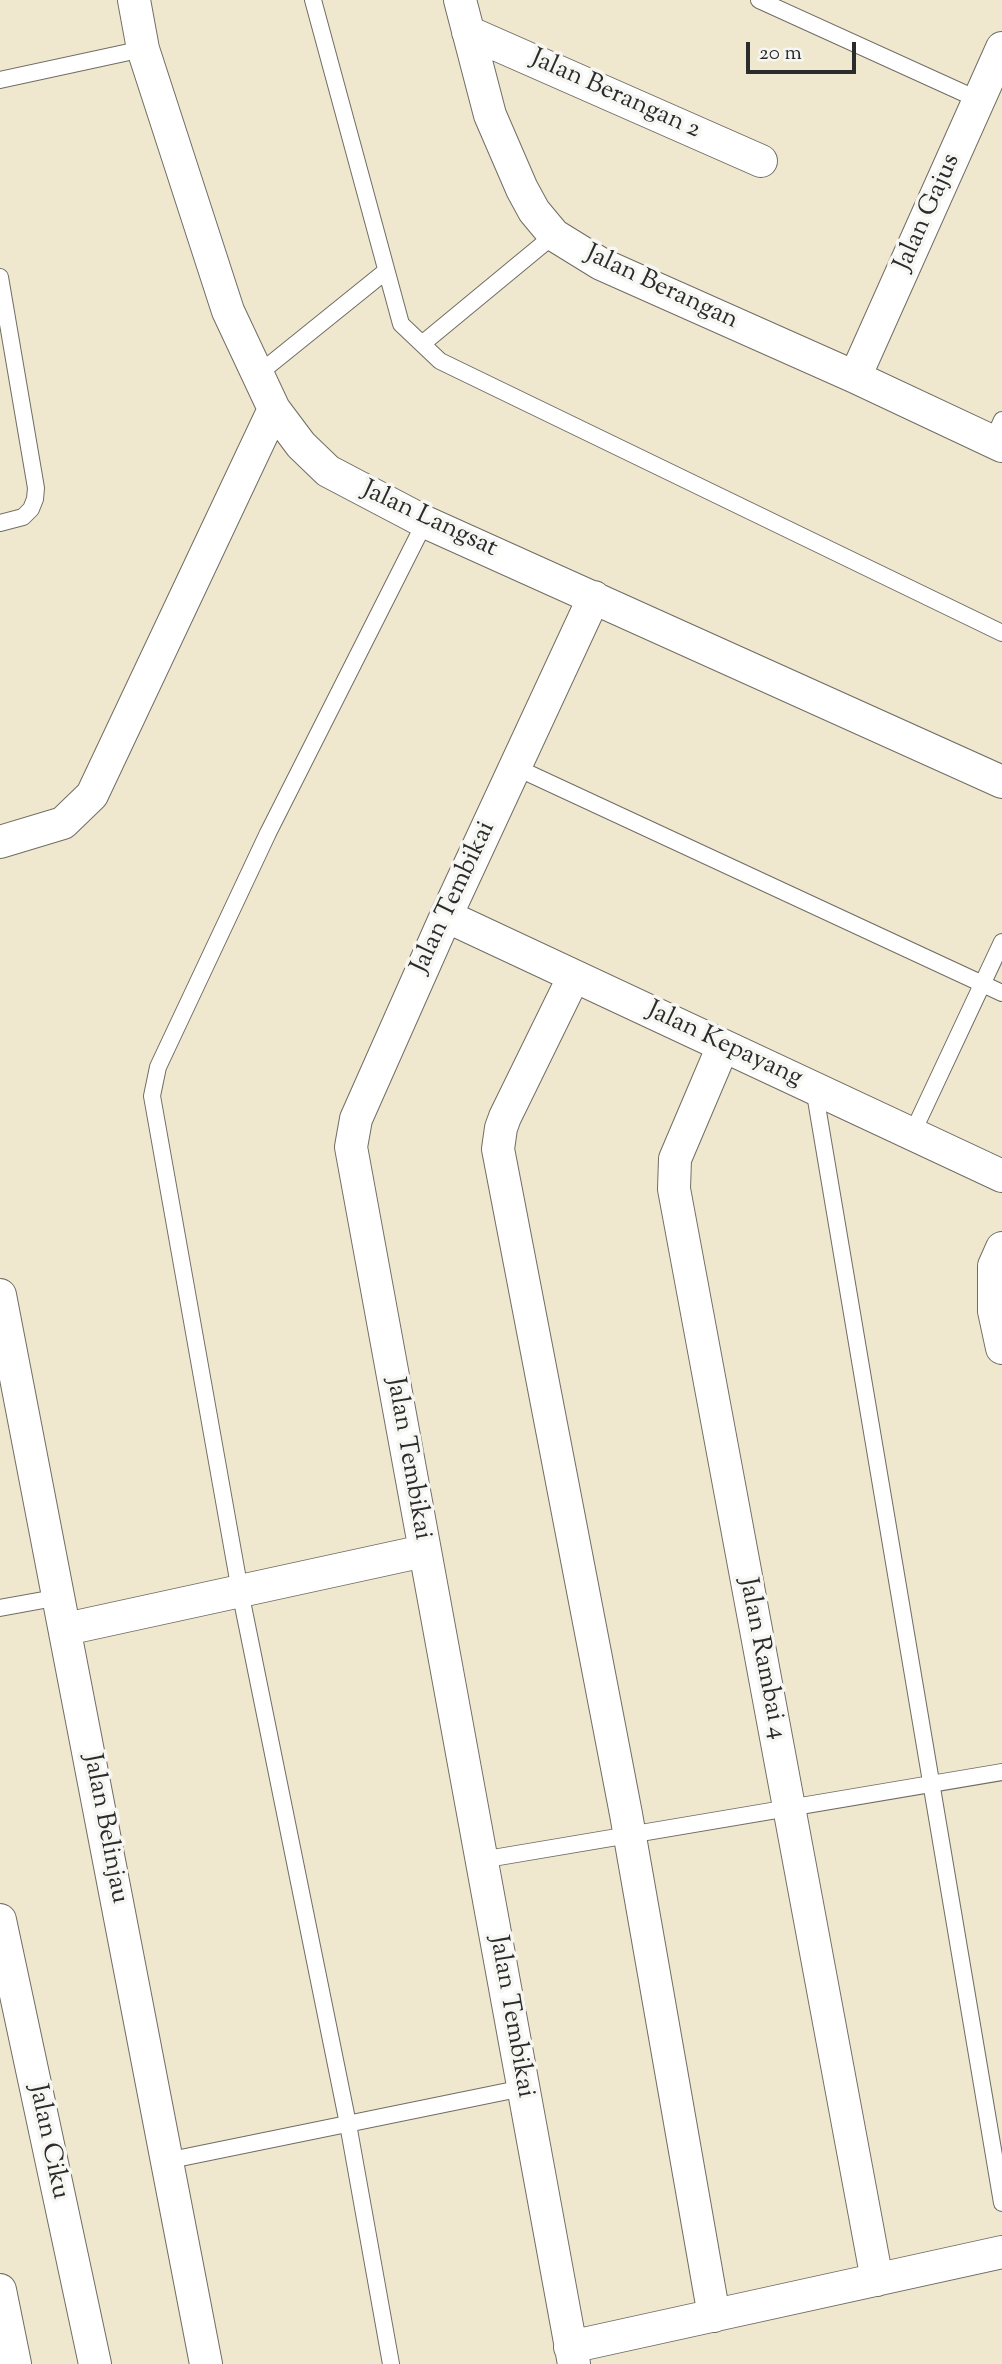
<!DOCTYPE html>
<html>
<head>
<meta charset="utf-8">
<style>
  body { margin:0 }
  #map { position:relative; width:1002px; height:2364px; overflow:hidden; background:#f0e7cf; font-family:"Sorts Mill Goudy",serif }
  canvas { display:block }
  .scale { position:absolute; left:746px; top:42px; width:110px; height:32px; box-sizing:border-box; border:4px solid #2b2b2b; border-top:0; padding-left:9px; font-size:21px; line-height:24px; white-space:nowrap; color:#2b2b2b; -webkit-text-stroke:5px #f6f6f2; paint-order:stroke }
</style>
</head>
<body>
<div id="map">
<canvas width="1002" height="2364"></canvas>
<div class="scale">20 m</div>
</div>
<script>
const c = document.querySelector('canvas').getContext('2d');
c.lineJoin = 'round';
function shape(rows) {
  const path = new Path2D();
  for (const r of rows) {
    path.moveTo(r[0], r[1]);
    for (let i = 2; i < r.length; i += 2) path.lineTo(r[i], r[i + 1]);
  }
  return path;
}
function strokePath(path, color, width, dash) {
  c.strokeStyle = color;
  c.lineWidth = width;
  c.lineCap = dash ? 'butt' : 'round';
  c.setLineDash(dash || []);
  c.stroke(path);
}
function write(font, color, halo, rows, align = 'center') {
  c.font = font + ' "Sorts Mill Goudy",serif';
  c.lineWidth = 7;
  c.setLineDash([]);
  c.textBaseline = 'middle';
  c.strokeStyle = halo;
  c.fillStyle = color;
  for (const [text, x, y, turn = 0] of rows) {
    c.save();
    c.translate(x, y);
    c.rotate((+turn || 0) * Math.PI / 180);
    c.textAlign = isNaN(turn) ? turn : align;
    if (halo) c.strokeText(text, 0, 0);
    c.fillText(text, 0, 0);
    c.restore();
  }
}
const lane = shape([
  [313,0,401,324,440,361,1002,633],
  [759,0,979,100],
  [0,80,143,49],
  [0,277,36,488,35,499,31,509,23,517,0,523],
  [422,344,554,235],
  [257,375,386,271],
  [992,442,1002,420],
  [515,767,1002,993],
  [814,1088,1002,2203],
  [912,1134,1002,942],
  [0,1608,60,1597],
  [481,1860,1002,1772],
  [166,2161,523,2088],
  [391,2364,348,2124,240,1591,152,1096,158,1067,268,833,425,522]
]);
const street = shape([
  [134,0,143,49,228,311,274,409,301,445,328,471,425,522,1002,782],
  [460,0,490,115,522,189,534,211,554,235,601,264,855,377,1002,446],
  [468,32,761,161],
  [855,377,1002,48],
  [0,842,63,823,92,795,274,409],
  [446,916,1002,1176],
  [574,976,505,1117,501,1128,498,1149,626,1814,714,2316],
  [723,1046,675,1159,674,1189,877,2280],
  [1002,1248,994,1266,994,1311,1002,1348],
  [0,1295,206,2364],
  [66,1629,424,1551],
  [0,1920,95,2364],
  [0,2290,15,2364],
  [570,2347,1002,2252],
  [574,2364,351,1147,356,1119,446,916,594,597]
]);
strokePath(lane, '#706d64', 18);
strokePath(street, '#706d64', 34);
strokePath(lane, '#fff', 16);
strokePath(street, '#fff', 32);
write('26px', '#2b2b2b', '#f6f6f2', [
  ["Jalan Berangan 2",615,96,24],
  ["Jalan Gajus",929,213,-66],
  ["Jalan Berangan",661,289,25],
  ["Jalan Langsat",429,521,25],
  ["Jalan Tembikai",455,898,-65],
  ["Jalan Kepayang",724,1046,25],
  ["Jalan Tembikai",407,1459,80],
  ["Jalan Rambai 4",761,1659,79],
  ["Jalan Belinjau",104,1829,79],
  ["Jalan Tembikai",510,2017,80],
  ["Jalan Ciku",47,2142,78]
]);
</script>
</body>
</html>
